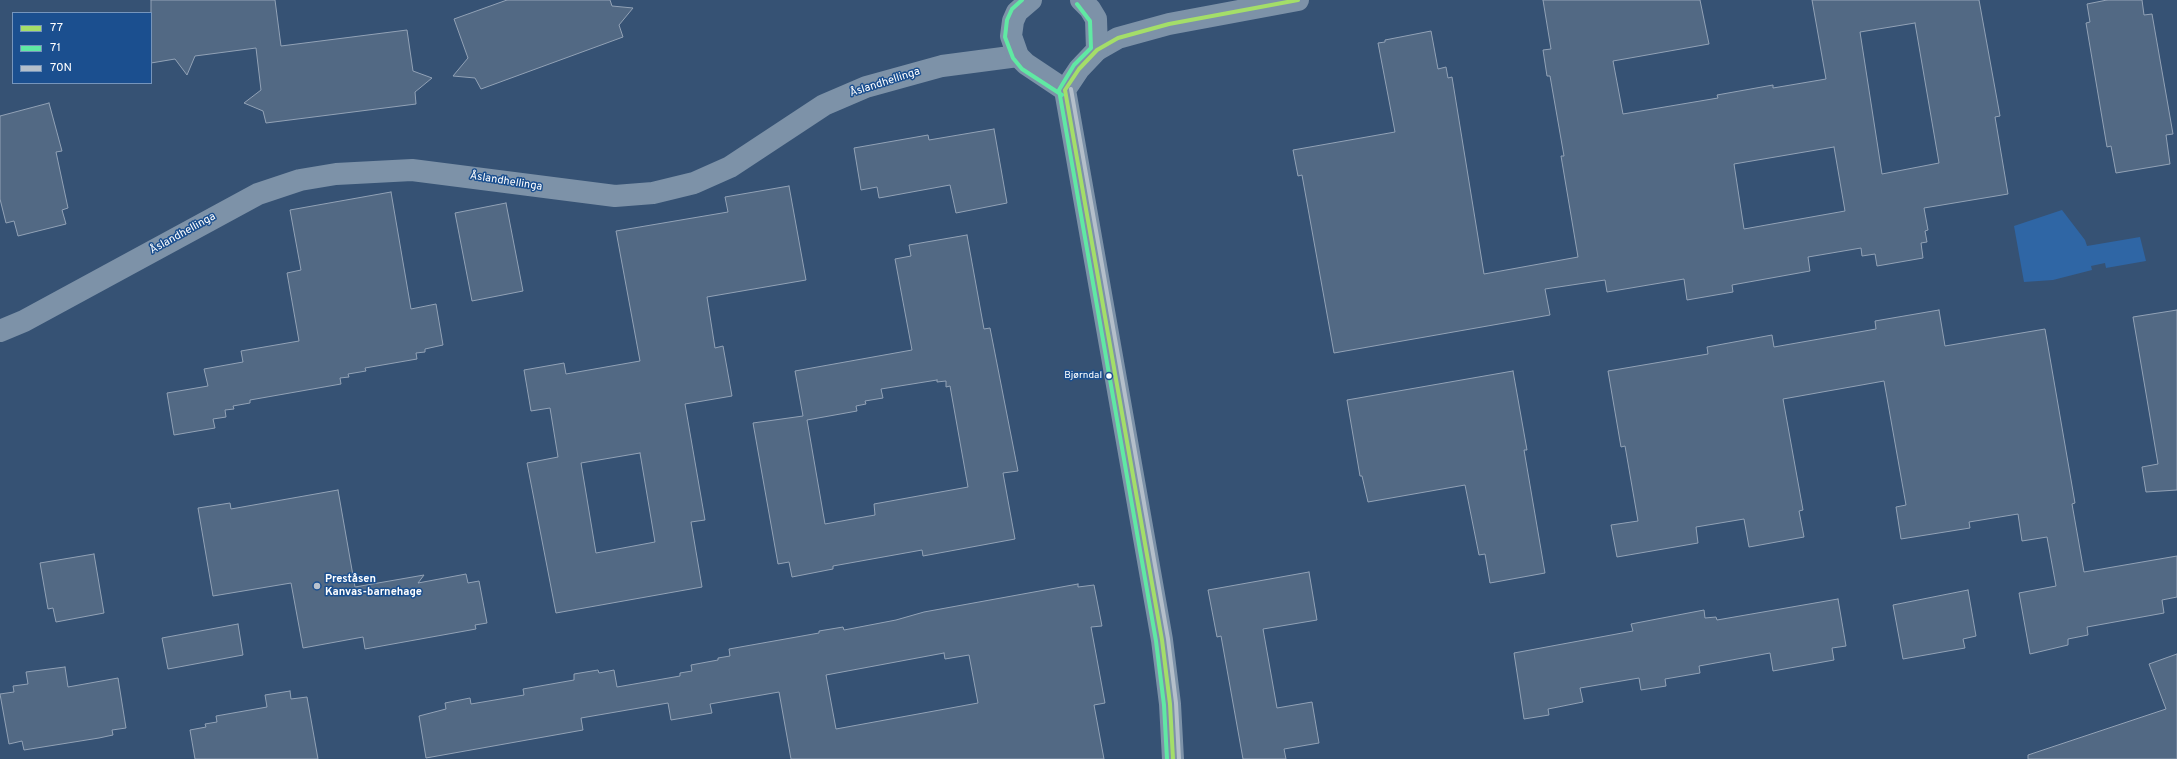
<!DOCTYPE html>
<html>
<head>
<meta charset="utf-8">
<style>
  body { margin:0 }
  #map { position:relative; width:2177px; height:759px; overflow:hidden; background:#365274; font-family:Overpass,sans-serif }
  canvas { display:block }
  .legend { position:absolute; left:12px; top:12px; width:140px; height:72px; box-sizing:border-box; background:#1b4f8f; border:1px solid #7695bc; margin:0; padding:5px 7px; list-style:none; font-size:12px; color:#fff }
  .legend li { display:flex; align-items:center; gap:8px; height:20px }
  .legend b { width:20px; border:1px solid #7695bc }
</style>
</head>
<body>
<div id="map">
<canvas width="2177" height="759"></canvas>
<ul class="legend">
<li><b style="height:5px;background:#a4de69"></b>77</li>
<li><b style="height:5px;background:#60e9a3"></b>71</li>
<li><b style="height:5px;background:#b4bfca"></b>70N</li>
</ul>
</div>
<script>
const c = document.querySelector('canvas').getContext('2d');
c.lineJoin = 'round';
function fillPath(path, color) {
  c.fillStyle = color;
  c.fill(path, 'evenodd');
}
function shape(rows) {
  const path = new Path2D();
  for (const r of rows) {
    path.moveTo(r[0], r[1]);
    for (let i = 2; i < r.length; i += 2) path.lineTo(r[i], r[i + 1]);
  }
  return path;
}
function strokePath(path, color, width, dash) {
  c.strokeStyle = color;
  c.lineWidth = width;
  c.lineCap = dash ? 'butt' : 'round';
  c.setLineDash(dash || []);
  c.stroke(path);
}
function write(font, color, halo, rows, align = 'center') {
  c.font = font + ' Overpass,sans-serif';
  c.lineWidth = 3;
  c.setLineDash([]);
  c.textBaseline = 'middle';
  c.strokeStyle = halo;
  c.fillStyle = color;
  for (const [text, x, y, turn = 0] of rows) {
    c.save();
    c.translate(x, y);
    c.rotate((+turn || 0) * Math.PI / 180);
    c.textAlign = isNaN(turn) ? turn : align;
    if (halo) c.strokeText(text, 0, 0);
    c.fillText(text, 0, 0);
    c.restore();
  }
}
fillPath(shape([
  [2062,210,2085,240,2087,246,2140,237,2146,261,2106,268,2105,263,2091,266,2092,270,2053,280,2024,282,2014,226]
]), '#2f66a5');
const building = shape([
  [151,0,275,0,281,46,407,30,413,71,432,78,415,92,416,104,266,123,263,111,244,103,261,90,256,48,195,56,187,75,175,59,151,63,151,0],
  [507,0,610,0,612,6,633,8,619,25,623,37,481,89,475,78,453,76,468,58,454,19,507,0],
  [1543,0,1700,0,1709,44,1613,61,1623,114,1718,98,1717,95,1773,85,1773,88,1826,79,1812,0,1979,0,2000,116,1995,117,2008,194,1924,208,1928,230,1925,231,1927,242,1921,243,1923,258,1877,266,1875,254,1862,256,1861,248,1808,257,1810,271,1732,285,1733,292,1687,300,1684,279,1607,292,1605,280,1545,289,1550,315,1334,353,1302,175,1298,176,1293,150,1395,132,1378,43,1385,42,1385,40,1431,31,1438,69,1446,67,1448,78,1452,77,1484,274,1578,257,1561,156,1564,156,1550,76,1547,76,1543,50,1551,49,1543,0],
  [1915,23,1939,163,1882,174,1860,32,1915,23],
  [1834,147,1845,211,1744,229,1734,164,1834,147],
  [2107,0,2142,0,2144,15,2152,14,2173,134,2166,135,2170,164,2116,173,2111,146,2107,147,2086,23,2090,22,2087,4,2107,0],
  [49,103,62,151,56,152,68,208,62,210,66,224,18,236,14,221,6,223,0,199,0,116,49,103],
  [994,129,1007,203,956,213,950,185,879,198,877,187,861,190,854,148,928,135,929,140,994,129],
  [789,186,806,280,707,297,715,348,723,346,732,396,685,404,705,520,691,522,702,587,556,613,527,463,558,457,550,408,531,411,524,370,564,363,566,374,640,361,616,231,728,212,725,197,789,186],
  [640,453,655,542,596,553,581,463,640,453],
  [391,192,411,309,436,304,443,345,425,349,425,352,416,353,417,359,365,368,366,371,348,374,349,377,340,378,341,384,250,400,250,403,233,406,234,409,225,410,226,417,213,419,215,428,174,435,167,393,208,386,204,369,243,362,241,351,299,341,287,273,301,270,290,210,391,192],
  [506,203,523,291,472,301,455,213,506,203],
  [967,235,984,329,990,328,1018,471,1003,473,1015,539,923,556,922,550,833,566,833,569,792,577,789,562,778,564,753,423,803,416,795,371,912,350,895,259,911,256,909,245,967,235],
  [937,380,937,382,946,381,946,387,950,386,968,487,874,504,875,515,825,524,807,420,857,411,856,406,866,404,865,401,883,398,881,389,937,380],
  [1939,310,1945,346,2045,329,2075,503,2072,504,2084,572,2177,556,2177,597,2162,600,2164,613,2087,627,2088,635,2068,639,2068,645,2030,654,2019,593,2056,586,2047,537,2022,541,2018,514,1969,522,1970,528,1901,539,1896,507,1906,505,1884,381,1783,399,1803,510,1799,511,1804,537,1749,547,1744,519,1696,527,1698,543,1617,557,1611,525,1638,521,1625,446,1621,447,1608,371,1708,354,1707,347,1772,335,1774,347,1876,329,1875,321,1939,310],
  [2177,310,2177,490,2146,492,2142,467,2158,464,2133,317,2177,310],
  [1513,371,1527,450,1524,450,1545,573,1490,583,1485,554,1479,555,1465,485,1368,502,1362,476,1360,476,1347,400,1513,371],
  [338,490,355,587,424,575,418,583,466,574,468,583,479,581,487,623,475,625,476,629,365,649,363,637,303,648,291,583,213,596,198,508,230,503,231,509,338,490],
  [94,554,104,613,56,622,53,608,48,609,40,563,94,554],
  [1309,572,1317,620,1263,629,1277,708,1312,702,1319,743,1284,749,1286,759,1243,759,1221,636,1217,637,1208,590,1309,572],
  [1078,584,1078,587,1094,585,1102,626,1091,627,1105,703,1094,705,1104,759,791,759,779,692,710,704,712,713,671,720,668,703,581,718,583,730,426,758,419,716,446,709,445,703,470,698,471,704,524,695,523,689,574,680,574,674,598,670,599,673,614,670,617,687,680,676,680,673,692,671,691,665,718,660,718,658,730,656,729,649,819,633,819,631,843,627,844,630,896,620,924,612,1078,584],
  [944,653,945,659,969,655,978,703,836,729,826,675,944,653],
  [1968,590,1976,636,1963,639,1965,648,1903,659,1893,605,1968,590],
  [1838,599,1846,646,1832,648,1834,660,1773,671,1770,653,1699,666,1700,673,1665,679,1666,686,1641,690,1639,678,1580,688,1583,702,1548,709,1549,715,1524,719,1514,653,1633,631,1631,624,1704,610,1705,618,1716,617,1717,620,1838,599],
  [238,624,243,655,168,669,162,638,238,624],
  [2177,654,2177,759,2028,759,2028,755,2166,709,2149,664,2177,654],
  [65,667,68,687,118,678,126,728,112,730,113,735,99,738,24,750,22,741,9,744,0,694,14,692,13,686,28,684,26,672,65,667],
  [290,691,291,699,307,697,318,759,195,759,190,730,206,727,205,724,217,722,216,716,267,707,265,695,290,691]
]);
fillPath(building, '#526984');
strokePath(building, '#92a2b6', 1);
strokePath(shape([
  [1097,50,1118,38,1169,24,1298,0],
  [0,331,24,321,258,194,300,180,336,174,412,170,615,196,653,193,694,183,730,167,824,105,866,87,942,66,1018,56]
]), '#7d92a8', 22);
strokePath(shape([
  [1031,0,1017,12,1013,21,1011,36,1018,56,1026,64,1065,90],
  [1081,0,1090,9,1096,19,1097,50,1079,69,1065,90,1162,640,1170,704,1173,759]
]), '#7d92a8', 22);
strokePath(shape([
  [1173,759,1170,704,1162,640,1065,90,1079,69,1097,50,1118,38,1169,24,1298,0]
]), '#a4de69', 4);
strokePath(shape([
  [1022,0,1012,9,1007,20,1005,37,1013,58,1022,69,1062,95],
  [1077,4,1090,21,1091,48,1074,65,1059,90,1156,641,1164,705,1167,759]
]), '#60e9a3', 4);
strokePath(shape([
  [1071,89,1168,639,1176,703,1179,759]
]), '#b4bfca', 4);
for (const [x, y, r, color] of [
  [1109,376,3.5,"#fff"],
  [317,586,4,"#b9c2ce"]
]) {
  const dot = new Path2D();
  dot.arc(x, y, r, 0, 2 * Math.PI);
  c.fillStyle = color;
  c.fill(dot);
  strokePath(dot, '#1b4f8f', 1.5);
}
write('10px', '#fff', '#1b4f8f', [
  ["Bjørndal",1102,376]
], 'right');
write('11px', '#fff', '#1b4f8f', [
  ["Åslandhellinga",885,83,-18],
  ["Åslandhellinga",506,182,9],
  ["Åslandhellinga",183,234,-29]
]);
write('bold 11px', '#fff', '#1b4f8f', [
  ["Preståsen",325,580],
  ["Kanvas-barnehage",325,593]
], 'left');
</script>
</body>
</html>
